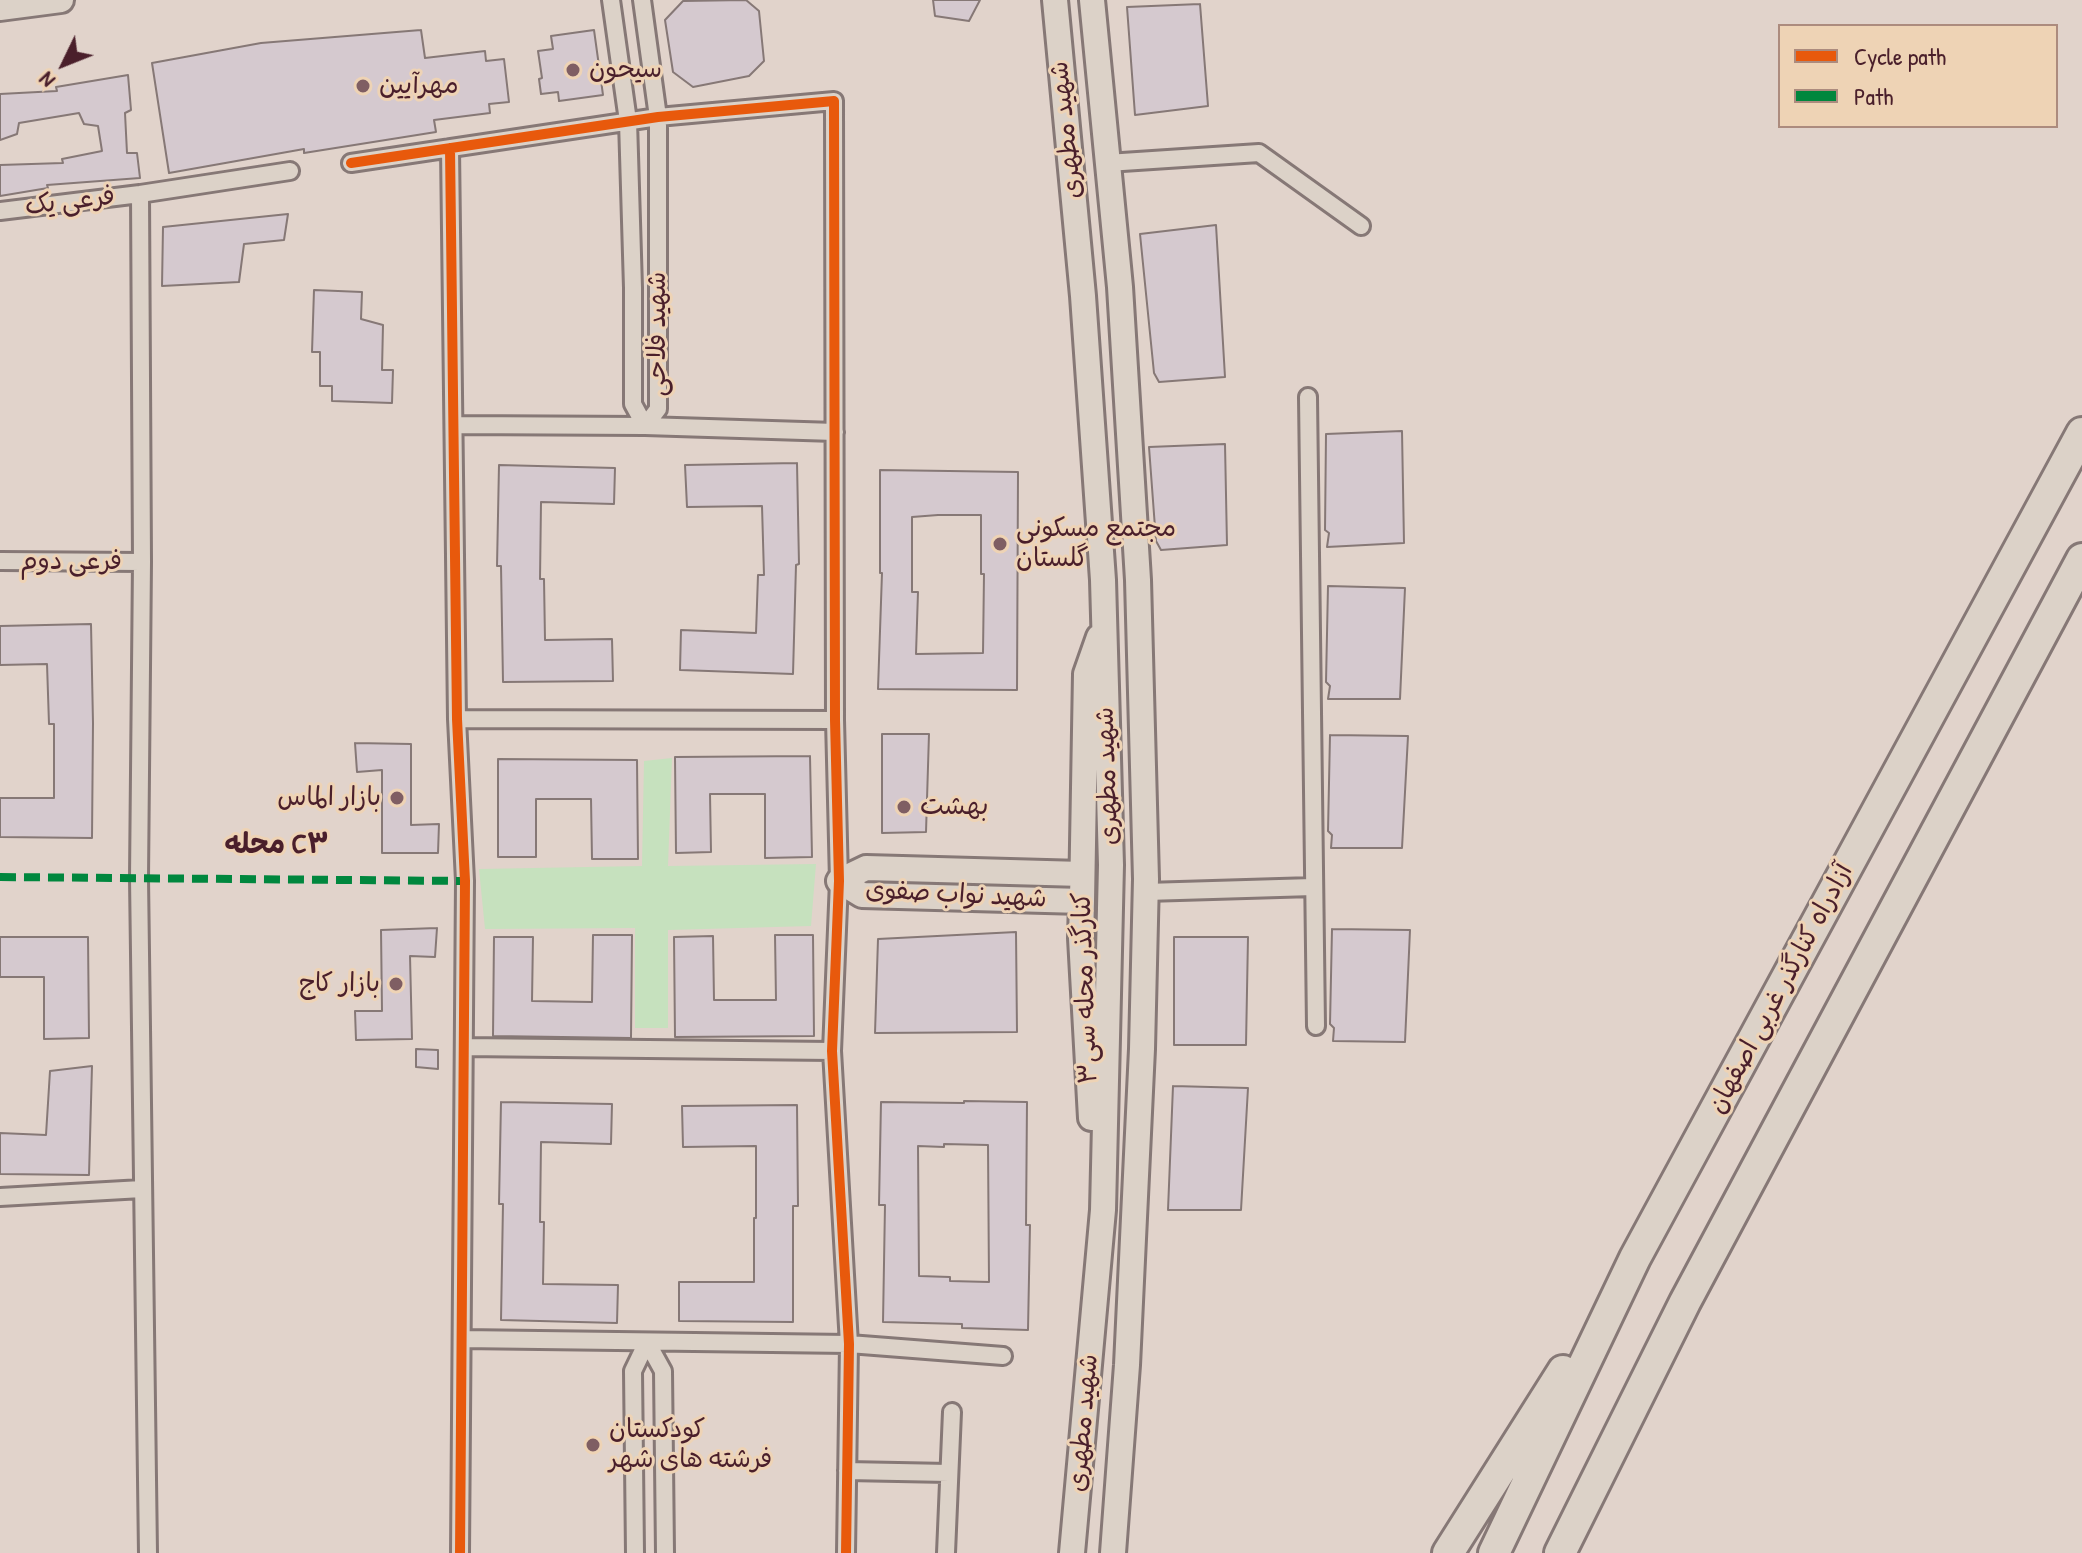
<!DOCTYPE html>
<html>
<head>
<meta charset="utf-8">
<style>
  body { margin:0 }
  #map { position:relative; width:2082px; height:1553px; overflow:hidden; background:#e1d3cb; font-family:"Patrick Hand",sans-serif }
  canvas { display:block }
  .legend { position:absolute; left:1778px; top:24px; width:280px; height:104px; box-sizing:border-box; background:#eed3b5; border:2px solid #ac8b7e; margin:0; padding:10px 14px; list-style:none; font-size:24px; color:#4a1f2b }
  .legend li { display:flex; align-items:center; gap:16px; height:40px }
  .legend b { width:40px; border:2px solid #ac8b7e }
  .north { position:absolute; left:24px; top:24px; width:80px; height:80px; -webkit-text-stroke:6px #eed3b5; paint-order:stroke; rotate:227deg; font-size:22px; font-weight:700; line-height:32px; text-align:center; color:#4a1f2b }
  .north::after { content:''; display:block; margin:auto; width:28px; height:36px; background:#4a1f2b; clip-path:polygon(50% 0,100% 100%,50% 72%,0 100%) }
</style>
</head>
<body>
<div id="map">
<canvas width="2082" height="1553"></canvas>
<ul class="legend">
<li><b style="height:10px;background:#e8590c"></b>Cycle path</li>
<li><b style="height:10px;background:#00873e"></b>Path</li>
</ul>
<div class="north">N</div>
</div>
<script>
const c = document.querySelector('canvas').getContext('2d');
c.lineJoin = 'round';
function fillPath(path, color) {
  c.fillStyle = color;
  c.fill(path, 'evenodd');
}
function shape(rows) {
  const path = new Path2D();
  for (const r of rows) {
    path.moveTo(r[0], r[1]);
    for (let i = 2; i < r.length; i += 2) path.lineTo(r[i], r[i + 1]);
  }
  return path;
}
function strokePath(path, color, width, dash) {
  c.strokeStyle = color;
  c.lineWidth = width;
  c.lineCap = dash ? 'butt' : 'round';
  c.setLineDash(dash || []);
  c.stroke(path);
}
function write(font, color, halo, rows, align = 'center') {
  c.font = font + ' "Patrick Hand","Playpen Sans Arabic",sans-serif';
  c.lineWidth = 6;
  c.setLineDash([]);
  c.textBaseline = 'middle';
  c.strokeStyle = halo;
  c.fillStyle = color;
  for (const [text, x, y, turn = 0] of rows) {
    c.save();
    c.translate(x, y);
    c.rotate((+turn || 0) * Math.PI / 180);
    c.textAlign = isNaN(turn) ? turn : align;
    if (halo) c.strokeText(text, 0, 0);
    c.fillText(text, 0, 0);
    c.restore();
  }
}
fillPath(shape([
  [672,758,668,866,816,864,811,926,668,930,668,1028,635,1028,635,928,485,929,479,869,642,866,644,761]
]), '#c6e1be');
const building = shape([
  [746,0,759,11,764,61,749,76,693,87,673,72,665,20,683,1,746,0],
  [933,0,980,0,969,21,935,16,933,0],
  [1200,4,1208,106,1135,115,1127,7,1200,4],
  [421,30,425,58,485,51,486,61,504,59,509,102,489,104,490,113,434,120,436,132,304,153,304,149,169,173,152,63,261,43,421,30],
  [594,30,603,95,559,101,558,92,541,94,539,79,542,78,538,51,553,49,551,36,594,30],
  [128,75,131,110,125,113,127,153,137,153,140,178,47,185,48,188,0,196,0,165,63,163,62,159,102,151,98,126,84,124,79,113,19,123,17,134,0,140,0,94,57,91,56,87,128,75],
  [288,214,284,240,244,244,239,282,162,286,163,227,288,214],
  [1216,225,1225,377,1159,382,1154,373,1140,234,1216,225],
  [314,290,362,292,361,319,383,325,382,370,393,370,392,403,332,401,332,386,320,386,320,352,312,352,314,290],
  [1402,431,1404,543,1327,547,1329,533,1325,530,1326,434,1402,431],
  [1225,444,1227,545,1161,550,1156,541,1149,447,1225,444],
  [797,463,799,564,796,565,793,674,680,670,681,630,756,633,758,575,764,575,762,506,687,507,685,465,797,463],
  [499,465,615,468,614,504,541,502,540,579,544,579,545,640,612,639,613,681,503,682,501,566,497,566,499,465],
  [880,470,1018,472,1017,690,878,689,882,573,880,573,880,470],
  [938,515,981,515,981,574,984,574,983,653,916,654,918,592,912,592,912,517,938,515],
  [1328,586,1405,588,1400,699,1328,699,1330,686,1326,682,1328,586],
  [91,624,93,723,92,838,0,837,0,798,54,798,54,724,49,724,47,664,0,665,0,626,91,624],
  [882,734,929,734,926,832,882,833,882,734],
  [1330,735,1408,736,1402,848,1331,848,1332,835,1328,831,1330,735],
  [355,743,411,744,411,825,439,824,438,853,382,853,382,770,357,772,355,743],
  [810,756,812,857,765,858,765,794,710,794,711,852,676,853,675,757,810,756],
  [498,759,637,760,638,859,592,859,591,799,536,799,536,857,498,857,498,759],
  [437,928,435,957,410,956,412,1039,356,1040,355,1011,382,1011,381,930,437,928],
  [1332,929,1410,930,1405,1042,1333,1041,1334,1028,1330,1024,1332,929],
  [1016,932,1017,1032,875,1033,878,939,1016,932],
  [593,935,632,935,631,1038,493,1036,494,937,533,937,532,1001,592,1002,593,935],
  [775,935,813,935,814,1036,675,1037,674,937,713,936,714,1000,776,1000,775,935],
  [0,937,88,937,89,1038,44,1039,44,977,0,977,0,937],
  [1174,937,1248,937,1246,1045,1174,1045,1174,937],
  [416,1049,438,1050,438,1069,416,1067,416,1049],
  [92,1066,89,1175,0,1174,0,1133,46,1135,50,1071,92,1066],
  [1173,1086,1248,1088,1241,1210,1168,1210,1173,1086],
  [964,1101,1027,1102,1026,1225,1030,1225,1028,1330,962,1328,962,1324,883,1322,885,1205,879,1205,881,1102,964,1103,964,1101],
  [944,1144,988,1145,989,1282,950,1281,950,1277,919,1276,918,1146,944,1147,944,1144],
  [501,1102,612,1104,611,1144,541,1142,540,1222,544,1222,543,1284,618,1285,617,1323,501,1320,503,1204,499,1204,501,1102],
  [797,1105,798,1206,793,1206,793,1322,679,1321,679,1282,754,1282,754,1218,756,1218,756,1146,683,1147,682,1106,797,1105]
]);
fillPath(building, '#d5c9cf');
strokePath(building, '#867876', 2);
const street = shape([
  [611,0,628,121,633,288,633,404,645,426,658,409,658,117,642,0],
  [450,148,457,719,465,881,460,1553],
  [351,163,658,117,834,101,835,720,839,881,832,1051,849,1344,846,1553],
  [1107,163,1259,153,1361,226],
  [140,194,142,562,139,878,148,1553],
  [0,211,140,194,290,171],
  [1308,397,1316,1026],
  [454,425,645,426,835,432],
  [0,561,142,562],
  [457,719,835,720],
  [1146,892,1313,887],
  [464,1047,832,1051],
  [0,1197,142,1189],
  [462,1339,849,1344,1003,1356],
  [647,1342,663,1371,665,1553],
  [847,1471,949,1473],
  [635,1553,633,1371,647,1342],
  [946,1553,952,1412]
]);
const secondary = shape([
  [1055,0,1083,296,1103,580,1111,865,1103,1210,1072,1553],
  [1092,0,1120,287,1138,580,1146,879,1142,1049,1127,1365,1113,1553],
  [0,8,61,0],
  [839,881,862,895,1082,901],
  [839,881,866,868,1082,874],
  [1091,1118,1081,938,1082,901,1086,674,1099,637]
]);
const highway = shape([
  [1448,1553,1563,1371],
  [1494,1553,1635,1258,2082,433],
  [1560,1553,1685,1302,2082,559]
]);
strokePath(street, '#867876', 22);
strokePath(secondary, '#867876', 30);
strokePath(highway, '#867876', 36);
strokePath(street, '#dcd2c8', 16);
strokePath(secondary, '#dcd2c8', 24);
strokePath(highway, '#dcd2c8', 30);
strokePath(shape([
  [0,877,465,881]
]), '#00873e', 8, [16, 8]);
strokePath(shape([
  [450,148,457,719,465,881,460,1553],
  [351,163,658,117,834,101,835,720,839,881,832,1051,849,1344,846,1553]
]), '#e8590c', 10);
for (const [x, y, r, color] of [
  [573,70,8,"#7f5e63"],
  [363,86,8,"#7f5e63"],
  [1000,544,8,"#7f5e63"],
  [397,798,8,"#7f5e63"],
  [904,807,8,"#7f5e63"],
  [396,984,8,"#7f5e63"],
  [593,1445,8,"#7f5e63"]
]) {
  const dot = new Path2D();
  dot.arc(x, y, r, 0, 2 * Math.PI);
  c.fillStyle = color;
  c.fill(dot);
  strokePath(dot, '#eed3b5', 3);
}
write('26px', '#4a1f2b', '#eed3b5', [
  ["سیحون",589,70],
  ["مهرآیین",379,86],
  ["مجتمع مسکونی",1016,529],
  ["گلستان",1016,559],
  ["بازار الماس",381,798,"right"],
  ["بهشت",920,807],
  ["بازار کاج",380,984,"right"],
  ["کودکستان",609,1430],
  ["فرشته های شهر",609,1460]
], 'left');
write('26px', '#4a1f2b', '#eed3b5', [
  ["شهید مطهری",1067,130,-96],
  ["فرعی یک",70,202,-7],
  ["شهید فلاحی",658,334,-90],
  ["فرعی دوم",71,562],
  ["شهید مطهری",1108,776,-92],
  ["شهید نواب صفوی",956,895,3],
  ["کنارگذر محله سی۳",1086,988,-92],
  ["آزادراه کنارگذر غربی اصفهان",1781,989,-62],
  ["شهید مطهری",1084,1423,-85]
]);
write('bold 28px', '#4a1f2b', '#eed3b5', [
  ["محله C۳",277,846]
]);
</script>
</body>
</html>
